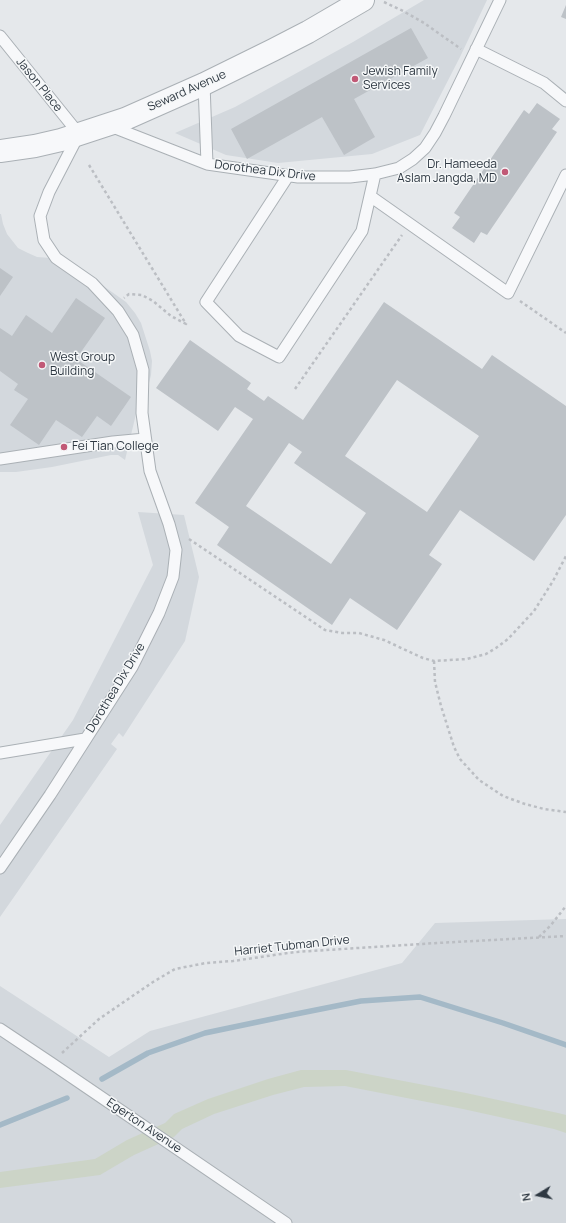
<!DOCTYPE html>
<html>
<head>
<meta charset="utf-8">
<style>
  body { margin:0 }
  #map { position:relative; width:566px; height:1223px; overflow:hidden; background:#e5e8eb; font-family:Manrope,sans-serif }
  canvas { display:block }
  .north { position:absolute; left:518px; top:1175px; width:40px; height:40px; -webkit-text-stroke:3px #f5f7f8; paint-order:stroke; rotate:260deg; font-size:11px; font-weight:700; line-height:16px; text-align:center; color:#2e3842 }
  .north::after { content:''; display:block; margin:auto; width:14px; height:18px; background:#2e3842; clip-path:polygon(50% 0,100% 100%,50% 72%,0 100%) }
</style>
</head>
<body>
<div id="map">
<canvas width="566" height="1223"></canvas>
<div class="north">N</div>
</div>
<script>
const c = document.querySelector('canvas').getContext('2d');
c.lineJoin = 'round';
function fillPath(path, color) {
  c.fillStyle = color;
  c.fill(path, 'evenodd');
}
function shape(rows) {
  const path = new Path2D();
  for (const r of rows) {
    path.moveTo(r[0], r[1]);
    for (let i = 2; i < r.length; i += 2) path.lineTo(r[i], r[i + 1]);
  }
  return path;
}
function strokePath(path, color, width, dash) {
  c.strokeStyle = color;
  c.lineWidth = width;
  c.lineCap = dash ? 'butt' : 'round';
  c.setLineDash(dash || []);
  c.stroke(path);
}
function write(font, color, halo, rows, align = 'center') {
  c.font = font + ' Manrope,sans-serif';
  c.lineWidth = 3;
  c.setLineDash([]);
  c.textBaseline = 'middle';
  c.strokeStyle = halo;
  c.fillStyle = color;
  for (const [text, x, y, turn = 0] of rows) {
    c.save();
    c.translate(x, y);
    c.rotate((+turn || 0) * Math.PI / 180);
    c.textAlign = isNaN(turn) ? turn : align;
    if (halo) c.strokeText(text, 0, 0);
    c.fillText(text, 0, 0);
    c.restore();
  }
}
fillPath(shape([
  [424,0,487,0,460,57,420,135,372,154,278,163,226,155,175,133,235,107,353,42],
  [0,214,1,214,3,224,7,234,18,248,28,253,37,257,51,258,61,256,126,302,135,313,141,323,150,351,152,361,151,375,146,395,136,414,125,460,118,455,111,455,52,467,16,472,0,472],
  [138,512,184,515,199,577,185,641,123,737,119,733,111,744,117,749,0,917,0,825,73,720,153,565],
  [566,919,566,1223,0,1223,0,986,109,1057,150,1031,402,963,435,923]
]), '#d3d8dd');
fillPath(shape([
  [301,1070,346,1070,466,1093,558,1113,566,1115,566,1133,554,1129,463,1109,345,1086,304,1087,273,1095,214,1114,182,1129,174,1137,134,1155,100,1175,0,1188,0,1172,95,1159,127,1140,165,1123,174,1114,208,1099,268,1079]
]), '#ccd4c7');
strokePath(shape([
  [102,1079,148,1053,205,1033,296,1014,361,1001,420,997,503,1023,566,1045],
  [0,1125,67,1098]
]), '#a4b9c7', 5.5);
fillPath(shape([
  [566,5,566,19,561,17],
  [411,28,428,58,354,99,375,137,344,155,322,117,247,159,231,129],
  [537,103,560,119,552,129,557,132,487,235,481,232,474,243,452,228,460,217,454,213,524,110,529,114],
  [0,268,13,277,0,296],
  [76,298,105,318,76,359,131,397,111,426,97,416,82,437,56,420,39,445,10,425,28,399,14,390,18,384,0,371,0,328,12,336,26,315,52,333],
  [384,302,482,369,492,355,566,406,566,515,534,561,460,510,429,555,442,564,397,630,350,598,332,625,217,545,229,527,195,503,253,419,235,407,218,431,156,388,190,340,251,383,247,389,264,401,268,396,303,420],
  [397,380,479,436,427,512,345,456],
  [289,443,302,452,294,463,366,513,331,564,246,506]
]), '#bdc2c7');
const service = shape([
  [0,36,79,134,49,192,40,216,44,240,56,258,92,283,118,311,133,335,143,370,142,413,150,471,169,524,176,550,173,577,159,613,132,667,50,795,0,868],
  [476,49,544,83,566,101],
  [204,84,207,164],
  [110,126,207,164,298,177,350,177,375,174,399,168,413,159,425,148,435,133,444,116,500,0],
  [288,176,206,302,239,336,279,357,362,231,375,174],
  [370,196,508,293,566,175],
  [0,459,113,442,145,439],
  [0,753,85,739],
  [0,1029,51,1063,286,1223]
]);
const minor = shape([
  [0,151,35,146,61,140,125,119,204,84,273,50,308,32,363,0]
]);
strokePath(service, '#aab0b5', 13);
strokePath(minor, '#aab0b5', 24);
strokePath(shape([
  [384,2,403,11,424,23,461,49],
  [89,165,186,324,171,316,153,301,142,295,129,294,124,298],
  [520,301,566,333],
  [295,389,402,235],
  [189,539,325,630,342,633,359,633,384,640,423,658,434,661,467,659,486,654,496,648,508,639,534,611,553,581,566,556],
  [434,661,435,682,441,706,454,747,460,759,479,780,503,796,525,804,544,809,566,812],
  [539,937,551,925,566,906],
  [62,1053,99,1019,153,982,175,969,206,963,233,961,295,952,437,943,566,936]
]), '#bbbec3', 2.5, [3, 3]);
strokePath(service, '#f7f8fa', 11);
strokePath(minor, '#f7f8fa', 22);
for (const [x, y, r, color] of [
  [355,79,4,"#c15976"],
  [505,172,4,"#c15976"],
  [42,365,4,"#c15976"],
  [64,447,4,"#c15976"]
]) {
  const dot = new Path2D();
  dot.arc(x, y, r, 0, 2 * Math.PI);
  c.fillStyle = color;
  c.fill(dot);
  strokePath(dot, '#f5f7f8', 1.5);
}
write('12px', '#2e3842', '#f5f7f8', [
  ["Jewish Family",363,72],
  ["Services",363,86],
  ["Dr. Hameeda",497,165,"right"],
  ["Aslam Jangda, MD",497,179,"right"],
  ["West Group",50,358],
  ["Building",50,372],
  ["Fei Tian College",72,447]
], 'left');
write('12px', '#2e3842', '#f5f7f8', [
  ["Jason Place",39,85,51],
  ["Seward Avenue",187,91,-24],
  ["Dorothea Dix Drive",265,171,7],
  ["Dorothea Dix Drive",116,688,-59],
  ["Harriet Tubman Drive",292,946,-6],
  ["Egerton Avenue",144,1126,34]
]);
</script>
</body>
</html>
